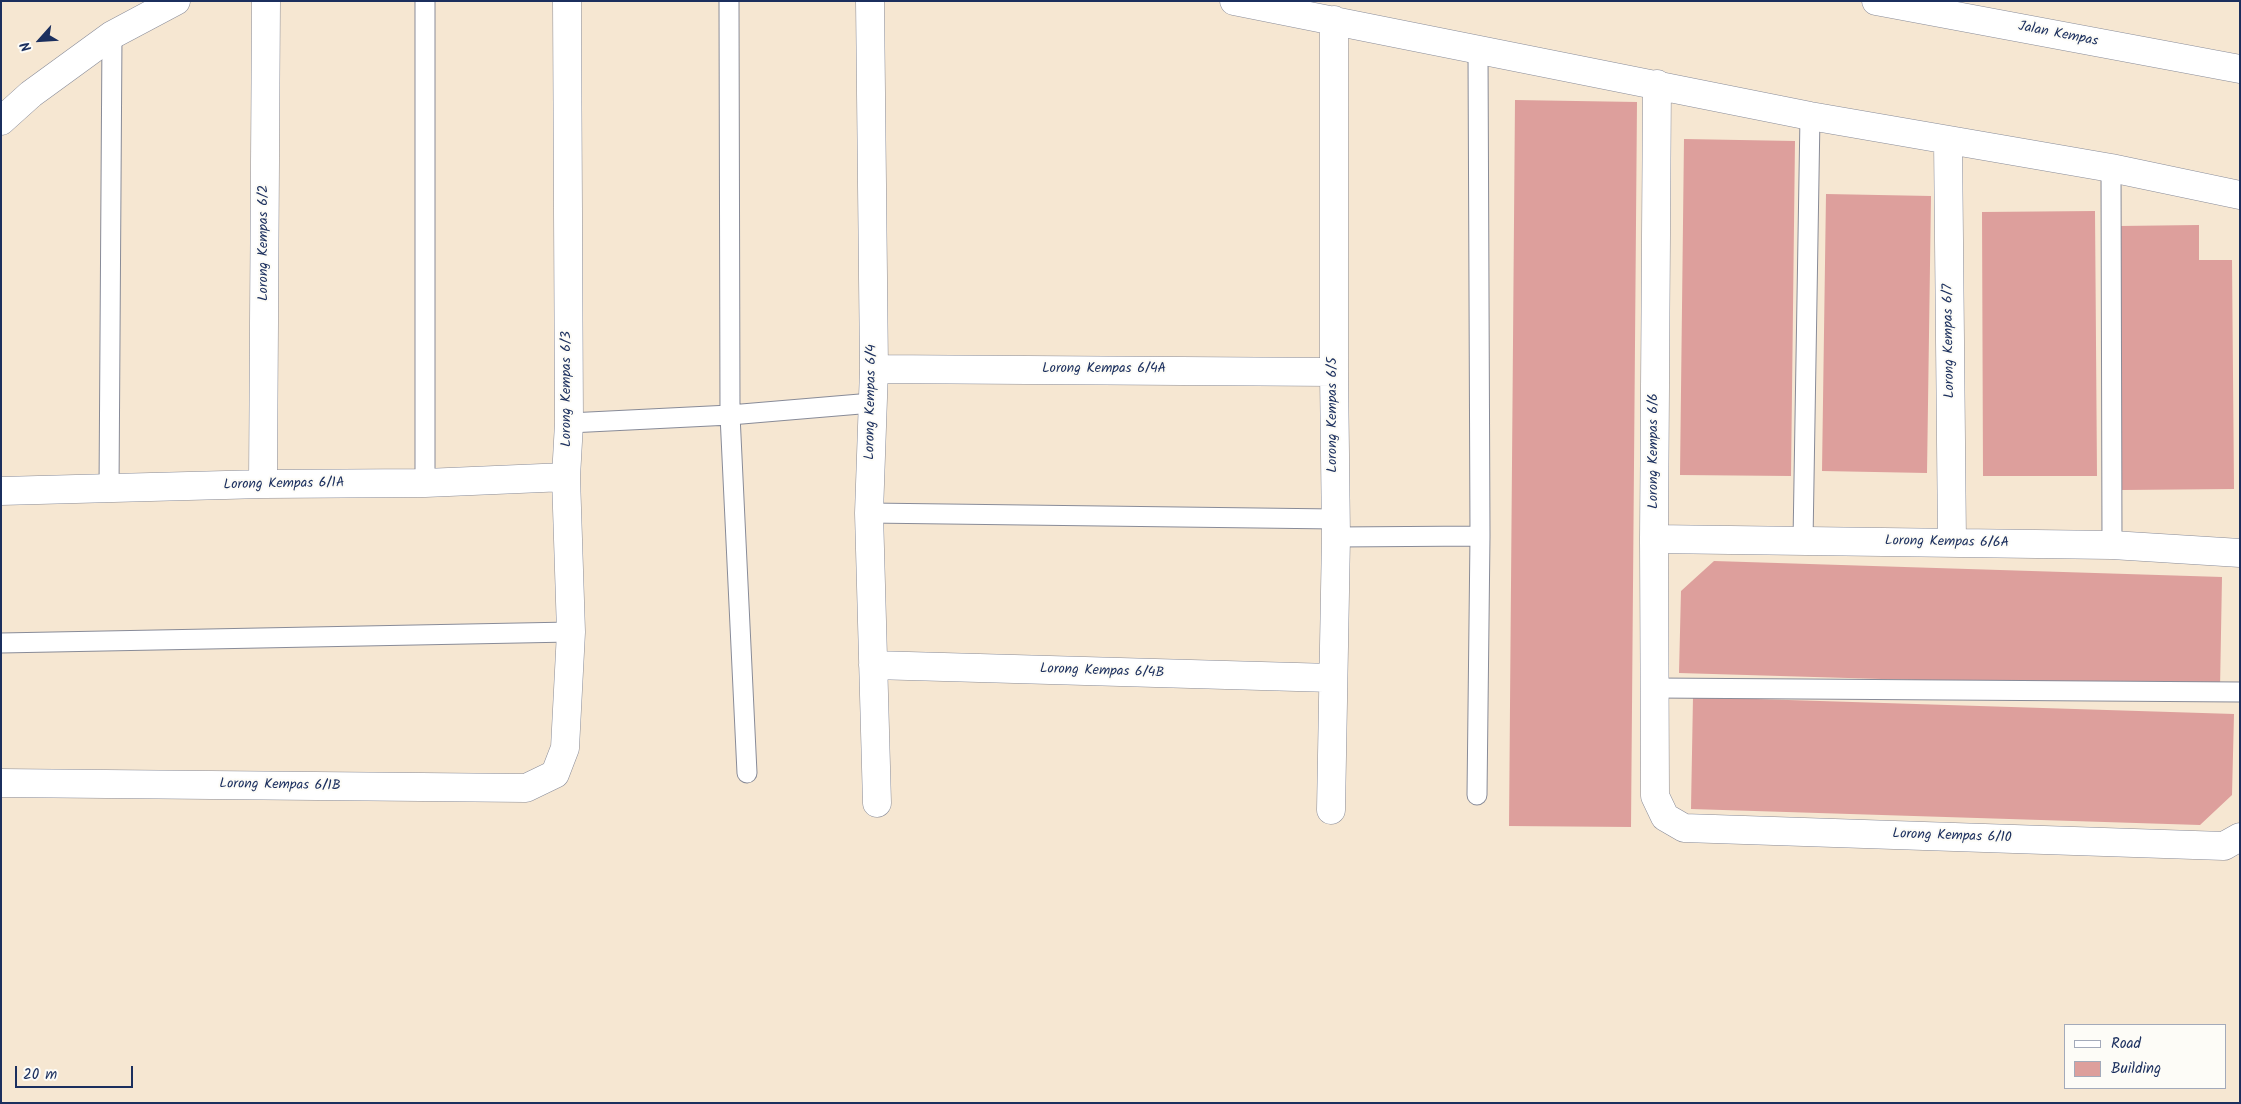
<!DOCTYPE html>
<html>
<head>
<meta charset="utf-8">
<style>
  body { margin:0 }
  #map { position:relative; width:2241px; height:1104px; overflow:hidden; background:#f6e7d2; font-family:Kalam,sans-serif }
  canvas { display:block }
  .frame { position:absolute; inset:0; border:2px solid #1b2f5e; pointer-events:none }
  .legend { position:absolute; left:2064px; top:1024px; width:162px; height:65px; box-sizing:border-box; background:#fdfcf7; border:1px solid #a3aaba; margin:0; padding:6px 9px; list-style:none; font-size:15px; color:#1b2f5e }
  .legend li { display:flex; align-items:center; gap:10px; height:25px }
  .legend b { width:25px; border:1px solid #a3aaba }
  .north { position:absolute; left:15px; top:15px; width:50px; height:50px; -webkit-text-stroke:4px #fdfcf7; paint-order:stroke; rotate:244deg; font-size:14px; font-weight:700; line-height:20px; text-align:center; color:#1b2f5e }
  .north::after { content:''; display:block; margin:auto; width:18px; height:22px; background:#1b2f5e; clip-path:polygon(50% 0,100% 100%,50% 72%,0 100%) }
  .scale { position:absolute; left:15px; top:1066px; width:118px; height:22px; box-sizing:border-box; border:2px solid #1b2f5e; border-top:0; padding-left:6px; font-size:15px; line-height:18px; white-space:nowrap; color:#1b2f5e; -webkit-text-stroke:4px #fdfcf7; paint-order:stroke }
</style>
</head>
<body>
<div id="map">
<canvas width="2241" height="1104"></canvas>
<div class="frame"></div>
<ul class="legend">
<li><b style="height:6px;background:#fff"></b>Road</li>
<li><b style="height:14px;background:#dd9f9c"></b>Building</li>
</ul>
<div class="north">N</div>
<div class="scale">20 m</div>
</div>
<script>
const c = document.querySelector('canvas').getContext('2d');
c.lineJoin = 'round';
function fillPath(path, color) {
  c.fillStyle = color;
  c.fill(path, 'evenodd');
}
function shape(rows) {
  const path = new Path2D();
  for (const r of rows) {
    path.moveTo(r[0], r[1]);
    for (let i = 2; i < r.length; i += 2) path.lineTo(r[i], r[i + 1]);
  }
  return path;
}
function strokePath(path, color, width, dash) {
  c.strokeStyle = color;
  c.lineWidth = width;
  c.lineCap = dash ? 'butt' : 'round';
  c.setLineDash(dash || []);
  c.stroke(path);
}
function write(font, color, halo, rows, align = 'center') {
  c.font = font + ' Kalam,sans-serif';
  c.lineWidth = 4;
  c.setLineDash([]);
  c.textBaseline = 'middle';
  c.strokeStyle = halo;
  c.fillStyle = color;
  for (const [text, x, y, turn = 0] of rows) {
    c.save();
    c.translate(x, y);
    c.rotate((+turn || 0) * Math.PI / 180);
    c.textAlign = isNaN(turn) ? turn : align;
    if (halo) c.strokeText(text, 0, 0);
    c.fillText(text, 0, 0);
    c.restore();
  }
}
fillPath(shape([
  [1515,100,1637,102,1631,827,1509,826],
  [1684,139,1795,141,1791,476,1680,475],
  [1826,194,1931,196,1927,473,1822,471],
  [2095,211,2097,476,1983,476,1982,212],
  [2199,225,2199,260,2232,260,2234,489,2122,490,2120,226],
  [1714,561,2222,577,2220,689,1679,673,1681,591],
  [1693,697,2234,714,2232,795,2200,825,1691,809]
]), '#dd9f9c');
const lane = shape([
  [425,1,425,483],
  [729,1,730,415,747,773],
  [2111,168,2112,545],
  [569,423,730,415,872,403],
  [109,490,112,35],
  [869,513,1335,519],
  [1336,537,1480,536],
  [1803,541,1810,116],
  [1,643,571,632],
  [1655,688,2240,692],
  [1477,795,1480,536,1478,51]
]);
const street = shape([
  [870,1,874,369,869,513,877,803],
  [1234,1,1810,116,2111,168,2240,195],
  [1657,84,1654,539,1655,796,1665,817,1684,828,2224,846,2240,837],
  [1,121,31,94,112,35,176,1],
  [1948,140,1952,542],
  [874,369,1334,372],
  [263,484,266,1],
  [1,491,263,484,425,483,566,477],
  [1654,539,2112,545,2240,553],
  [873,665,1332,678],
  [1,783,526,788,555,774,565,748,571,632,566,477,569,423,567,1],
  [1331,810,1336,537,1334,372,1334,20]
]);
const secondary = shape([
  [1876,1,2240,69]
]);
strokePath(lane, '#888b98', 21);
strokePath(street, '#888b98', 29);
strokePath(secondary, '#888b98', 29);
strokePath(lane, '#fff', 19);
strokePath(street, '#fff', 28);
strokePath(secondary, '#fff', 28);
write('14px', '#1b2f5e', '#fdfcf7', [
  ["Jalan Kempas",2058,35,11],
  ["Lorong Kempas 6/2",265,243,-90],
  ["Lorong Kempas 6/7",1950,341,-91],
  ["Lorong Kempas 6/4A",1104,370],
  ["Lorong Kempas 6/3",568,389,-90],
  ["Lorong Kempas 6/4",872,402,-89],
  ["Lorong Kempas 6/5",1334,415,-90],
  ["Lorong Kempas 6/6",1655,451,-90],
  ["Lorong Kempas 6/1A",284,485,-1],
  ["Lorong Kempas 6/6A",1947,543,1],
  ["Lorong Kempas 6/4B",1102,672,2],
  ["Lorong Kempas 6/1B",280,786,1],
  ["Lorong Kempas 6/10",1952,837,2]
]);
</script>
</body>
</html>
